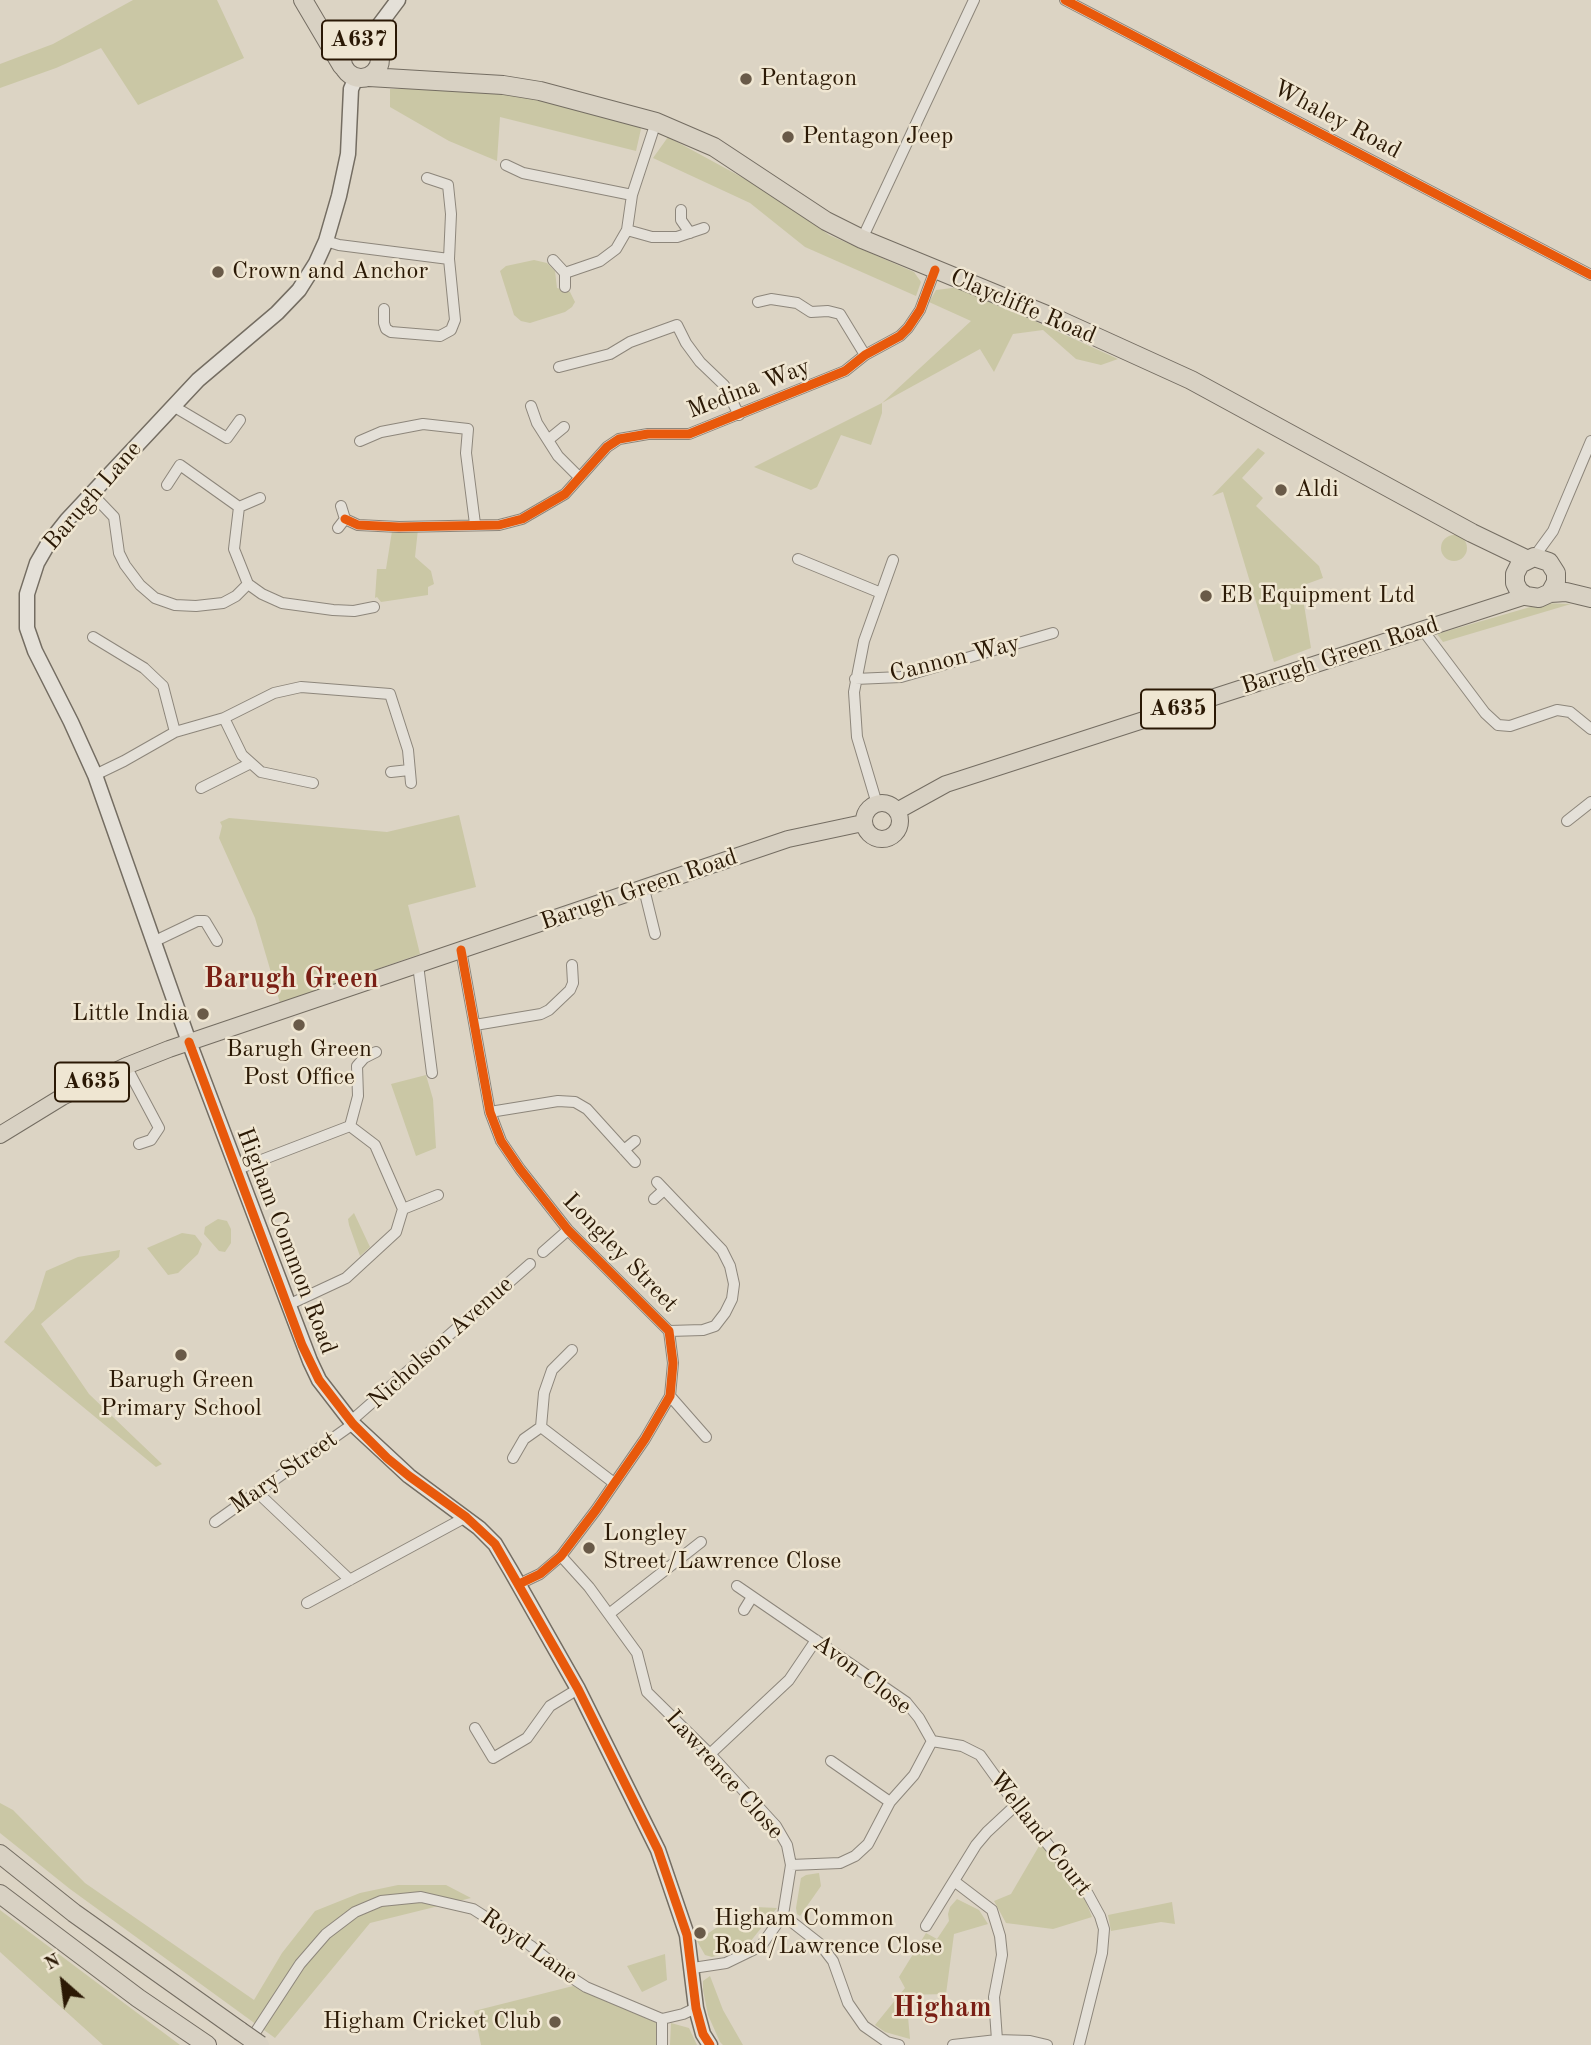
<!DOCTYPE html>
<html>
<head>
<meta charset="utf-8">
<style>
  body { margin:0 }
  #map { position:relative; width:1591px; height:2045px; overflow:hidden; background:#dcd4c4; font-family:"Old Standard TT",serif }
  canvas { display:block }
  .north { position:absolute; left:28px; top:1947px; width:70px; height:70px; -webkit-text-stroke:5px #efe6d2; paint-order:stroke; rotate:332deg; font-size:19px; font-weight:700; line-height:28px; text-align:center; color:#2b1905 }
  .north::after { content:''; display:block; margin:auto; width:24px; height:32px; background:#2b1905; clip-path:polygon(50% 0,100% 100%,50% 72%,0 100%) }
</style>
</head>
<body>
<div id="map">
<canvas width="1591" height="2045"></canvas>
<div class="north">N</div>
</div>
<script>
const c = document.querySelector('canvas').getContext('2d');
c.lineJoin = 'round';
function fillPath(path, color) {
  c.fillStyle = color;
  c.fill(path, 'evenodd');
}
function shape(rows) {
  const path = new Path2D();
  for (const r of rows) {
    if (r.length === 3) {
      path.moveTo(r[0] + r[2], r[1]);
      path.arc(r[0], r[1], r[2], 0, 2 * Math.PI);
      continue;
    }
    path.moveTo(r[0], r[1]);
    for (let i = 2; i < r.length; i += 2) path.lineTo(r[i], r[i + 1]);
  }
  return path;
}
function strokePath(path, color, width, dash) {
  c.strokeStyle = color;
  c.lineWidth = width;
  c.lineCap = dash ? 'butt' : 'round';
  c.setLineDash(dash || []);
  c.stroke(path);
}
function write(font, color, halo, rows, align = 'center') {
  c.font = font + ' "Old Standard TT",serif';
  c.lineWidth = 5;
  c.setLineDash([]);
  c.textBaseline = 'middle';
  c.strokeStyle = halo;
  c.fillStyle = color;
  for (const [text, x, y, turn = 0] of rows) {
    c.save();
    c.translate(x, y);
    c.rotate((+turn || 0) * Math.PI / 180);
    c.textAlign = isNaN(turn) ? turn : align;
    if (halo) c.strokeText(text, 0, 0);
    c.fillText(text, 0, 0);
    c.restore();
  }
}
fillPath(shape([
  [133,0,217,0,244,58,138,105,101,48,56,68,0,88,0,64,53,44],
  [463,88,502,91,637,124,641,129,636,151,500,117,497,161,449,141,390,107,390,89],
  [668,137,769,192,829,235,914,272,921,282,916,296,805,247,750,203,653,158],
  [534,260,547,263,555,271,557,288,570,292,575,302,572,307,565,312,530,323,521,321,514,315,500,271,506,266],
  [960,287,1118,359,1101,365,1076,359,1043,330,1013,334,994,372,980,349,882,403,882,413,871,445,841,435,817,487,811,490,754,467,882,403,971,321,929,302,936,290],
  [1258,448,1265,453,1242,478,1263,498,1256,506,1319,566,1323,578,1301,586,1311,648,1274,662,1223,492,1212,496],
  [418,529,415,557,431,571,434,584,428,587,428,595,381,602,377,597,375,598,377,569,386,569,392,531],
  [1454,548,13],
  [1544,603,1571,604,1443,642,1437,634],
  [459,815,476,887,408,905,420,954,280,1003,255,918,219,838,222,826,220,822,229,818,387,832],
  [426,1075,433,1099,436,1148,416,1156,391,1084],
  [354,1213,370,1247,360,1256,349,1225,348,1219],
  [218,1219,227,1221,231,1229,231,1243,225,1252,219,1251,204,1234,205,1227],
  [182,1233,195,1235,202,1244,198,1254,178,1273,168,1275,147,1248],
  [120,1250,119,1257,41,1324,89,1394,162,1464,156,1467,4,1342,34,1309,46,1271,78,1257],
  [0,1803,13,1810,85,1883,254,2000,282,1953,315,1911,360,1893,398,1885,446,1885,471,1898,370,1923,275,2038,70,1889,0,1833],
  [1042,1841,1084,1897,1092,1917,1053,1929,1006,1923,994,1901,1011,1894],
  [819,1873,821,1886,800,1916,797,1914,796,1908,801,1878,806,1875],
  [957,1899,979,1910,988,1924,954,1934,946,1994,906,1995,910,2039,885,2032,875,2025,905,1988,899,1977,926,1933,937,1939,949,1921,948,1914,950,1907],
  [1172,1902,1175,1924,1161,1922,1111,1931,1108,1915],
  [756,1907,777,1908,750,1942,739,1950,712,1957,705,1955,697,1941,729,1919,733,1924],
  [0,1910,180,2045,103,2045,0,1952],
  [665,1954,667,1980,642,1992,627,1966],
  [710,1976,723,2010,743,2045,723,2045,720,2042,708,2015,703,1990,703,1981],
  [573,1986,657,2023,657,2045,481,2045,474,2011],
  [671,2023,689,2028,697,2045,670,2045]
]), '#cac7a5');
const street = shape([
  [1065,0,1591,275],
  [506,165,523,173,632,195],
  [681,210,681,220,690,233],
  [627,230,652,237,677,237,704,228],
  [862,239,974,0],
  [326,241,339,245,449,259],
  [553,260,565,273,565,287],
  [565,273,600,261,616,249,627,230,632,195,656,122],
  [758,302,771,299,797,303,811,312,828,311,840,314,865,355],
  [384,309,384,323,386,329,391,332,440,336,451,330,455,320,449,259,451,214,448,185,427,178],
  [559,367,610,354,630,342,677,325,686,343,700,362,724,385,739,415],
  [173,406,227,438,240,420],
  [531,406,537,423,558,456,579,477],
  [548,440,564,427],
  [360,441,381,432,423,424,468,429,466,453,475,524],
  [167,485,180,465,239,507,234,549,248,584],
  [92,494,114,517,119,553,125,565,140,585,155,598,175,605,196,606,223,603,236,596,248,584,262,594,282,603,333,610,354,611,374,607],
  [239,507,260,498],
  [345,519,358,525,399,527,499,525,522,519,565,494,607,447,619,439,648,434,689,434,845,371,865,355,900,336,908,328,920,310,935,270],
  [338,528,345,519,341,506],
  [1534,557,1553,531,1591,441],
  [798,559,881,593],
  [1422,629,1485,713,1498,725,1510,726,1557,710,1570,712,1591,729],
  [93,637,144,668,163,686,175,732],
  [855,679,901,677,1053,633],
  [224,718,242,755,261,772,313,783],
  [391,772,409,770],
  [95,775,124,761,175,732,224,718,274,693,301,687,390,694,408,750,411,783],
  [201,788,249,764],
  [877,804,857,737,854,692,864,641,893,560],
  [1567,821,1591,802],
  [644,889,655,934],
  [153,942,197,921,205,921,217,941],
  [461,950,490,1112,501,1141,520,1169,568,1230,669,1331,673,1363,670,1396,645,1439,596,1510,561,1556,540,1574,519,1584],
  [418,965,432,1073],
  [475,1025,541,1014,549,1010,570,990,573,983,572,965],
  [126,1066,159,1128,151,1140,139,1144],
  [490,1112,558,1101,575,1102,587,1109,635,1162],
  [350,1126,358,1096,357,1066,364,1058,376,1052],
  [624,1150,635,1141],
  [238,1169,350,1126,375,1145,403,1209,396,1232,346,1278,288,1305],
  [657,1182,722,1250,730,1266,734,1284,732,1299,725,1313,715,1326,703,1330,669,1331],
  [654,1199,664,1190],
  [403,1209,438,1195],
  [543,1252,568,1230],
  [670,1396,706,1437],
  [351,1421,530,1264],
  [541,1427,614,1483],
  [513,1458,524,1439,541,1427,544,1393,552,1370,572,1350],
  [258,1493,350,1580],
  [215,1522,353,1424],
  [561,1556,589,1587,637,1653,647,1692,710,1754,776,1826,787,1845,791,1865,783,1915,761,1946,726,1963,693,1968],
  [737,1586,906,1702,919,1718,932,1741,914,1775,890,1802,868,1844,855,1856,840,1863,791,1865],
  [307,1603,466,1517],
  [744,1610,752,1597],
  [609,1614,701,1542],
  [475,1728,493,1758,527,1738,550,1706,578,1689],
  [932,1741,962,1746,980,1755,1016,1805,1088,1894,1100,1916,1104,1929,1102,1953,1079,2045],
  [710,1754,789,1680,816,1640],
  [831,1761,890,1802],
  [954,1881,992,1910,1000,1936,1002,1955,994,1997,997,2040],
  [783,1915,820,1944,833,1961,848,2003,864,2026,887,2042,899,2045],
  [926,1926,976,1845,987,1832,1016,1805],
  [249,2042,300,1964,326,1934,355,1912,381,1901,421,1897,473,1909,531,1946,566,1974,586,1987,662,2019],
  [662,2045,662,2019,683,2014,696,2008],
  [953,2045,997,2040,1030,2041,1047,2045]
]);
const secondary = shape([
  [377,28,378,49],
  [362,39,377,28,398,0],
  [356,78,351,89,348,154,339,196,326,241,316,263,299,290,277,313,198,380,67,520,48,544,37,563,27,594,27,628,35,651,71,722,95,775,189,1042,310,1361,319,1380,353,1424,409,1476,479,1528,495,1544,511,1571,578,1689,658,1850,687,1935,696,2008,703,2034,710,2045]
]);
const primary = shape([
  [882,821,18],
  [897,811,946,784,1526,596],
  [0,1135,62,1097,126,1066,169,1049,788,839,863,823]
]);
const highway = shape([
  [303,0,342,66],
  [361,59,19],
  [369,77,503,85,540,91,656,122,714,147,826,221,862,239,1059,320,1191,380,1472,533,1526,559],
  [1550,593,1556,582,1556,573,1549,562,1534,557,1520,564,1515,574,1515,583,1519,591,1526,596,1539,598,1550,593,1566,592,1591,598],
  [0,1854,74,1913,240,2031],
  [0,1894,138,1998,207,2045]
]);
strokePath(street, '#8d867b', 12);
strokePath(secondary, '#746d62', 17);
strokePath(primary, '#746d62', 18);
strokePath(highway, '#746d62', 20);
strokePath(street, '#e4e0d8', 10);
strokePath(secondary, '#e4e0d8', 14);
strokePath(primary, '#d8d1c3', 16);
strokePath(highway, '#d8d1c3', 18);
const highwayBridge = shape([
  [240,2031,260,2045]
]);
strokePath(highwayBridge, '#746d62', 20, []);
strokePath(highwayBridge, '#d8d1c3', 18);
strokePath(shape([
  [1065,0,1591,275],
  [345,519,358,525,399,527,499,525,522,519,565,494,607,447,619,439,648,434,689,434,845,371,865,355,900,336,908,328,920,310,935,270],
  [461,950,490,1112,501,1141,520,1169,568,1230,669,1331,673,1363,670,1396,645,1439,596,1510,561,1556,540,1574,519,1584],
  [189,1042,302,1345,319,1380,353,1424,387,1458,409,1476,466,1517,495,1544,578,1689,658,1850,687,1935,696,2008,703,2034,710,2045]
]), '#e8590c', 9);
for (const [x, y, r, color] of [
  [746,79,7,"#695a48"],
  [788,137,7,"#695a48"],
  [218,272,7,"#695a48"],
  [1281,490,7,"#695a48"],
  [1206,596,7,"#695a48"],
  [203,1014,7,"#695a48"],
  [299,1025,7,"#695a48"],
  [181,1355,7,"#695a48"],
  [589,1548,7,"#695a48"],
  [700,1933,7,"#695a48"],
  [555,2022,7,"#695a48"]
]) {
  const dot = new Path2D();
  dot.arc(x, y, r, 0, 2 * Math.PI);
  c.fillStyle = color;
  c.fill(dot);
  strokePath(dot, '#efe6d2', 2.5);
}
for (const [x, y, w] of [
  [359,40,74],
  [1178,709,74],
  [92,1082,74]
]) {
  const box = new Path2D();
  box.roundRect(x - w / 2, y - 19.5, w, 39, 5);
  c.fillStyle = '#efe6d2';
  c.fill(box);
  strokePath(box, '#2b1905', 2);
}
write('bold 23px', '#2b1905', null, [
  ["A637",359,40],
  ["A635",1178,709],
  ["A635",92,1082]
]);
write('24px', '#2b1905', '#efe6d2', [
  ["Pentagon",760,79],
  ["Pentagon Jeep",802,137],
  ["Crown and Anchor",232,272],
  ["Aldi",1295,490],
  ["EB Equipment Ltd",1220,596],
  ["Little India",189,1014,"right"],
  ["Barugh Green",299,1050,"center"],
  ["Post Office",299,1078,"center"],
  ["Barugh Green",181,1381,"center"],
  ["Primary School",181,1409,"center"],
  ["Longley",603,1534],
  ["Street/Lawrence Close",603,1562],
  ["Higham Common",714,1919],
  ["Road/Lawrence Close",714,1947],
  ["Higham Cricket Club",541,2022,"right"]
], 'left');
write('24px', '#2b1905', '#efe6d2', [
  ["Whaley Road",1337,120,28],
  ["Claycliffe Road",1023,307,23],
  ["Medina Way",749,389,-21],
  ["Barugh Lane",93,496,-49],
  ["Barugh Green Road",1340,656,-18],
  ["Cannon Way",955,659,-14],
  ["Barugh Green Road",639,890,-19],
  ["Higham Common Road",286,1241,69],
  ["Longley Street",620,1253,46],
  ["Nicholson Avenue",441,1343,-42],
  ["Mary Street",284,1473,-35],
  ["Avon Close",862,1675,37],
  ["Lawrence Close",724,1775,48],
  ["Welland Court",1040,1834,52],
  ["Royd Lane",529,1947,35]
]);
write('bold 28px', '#7a1f14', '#efe6d2', [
  ["Barugh Green",291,980],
  ["Higham",942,2009]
]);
</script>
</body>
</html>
